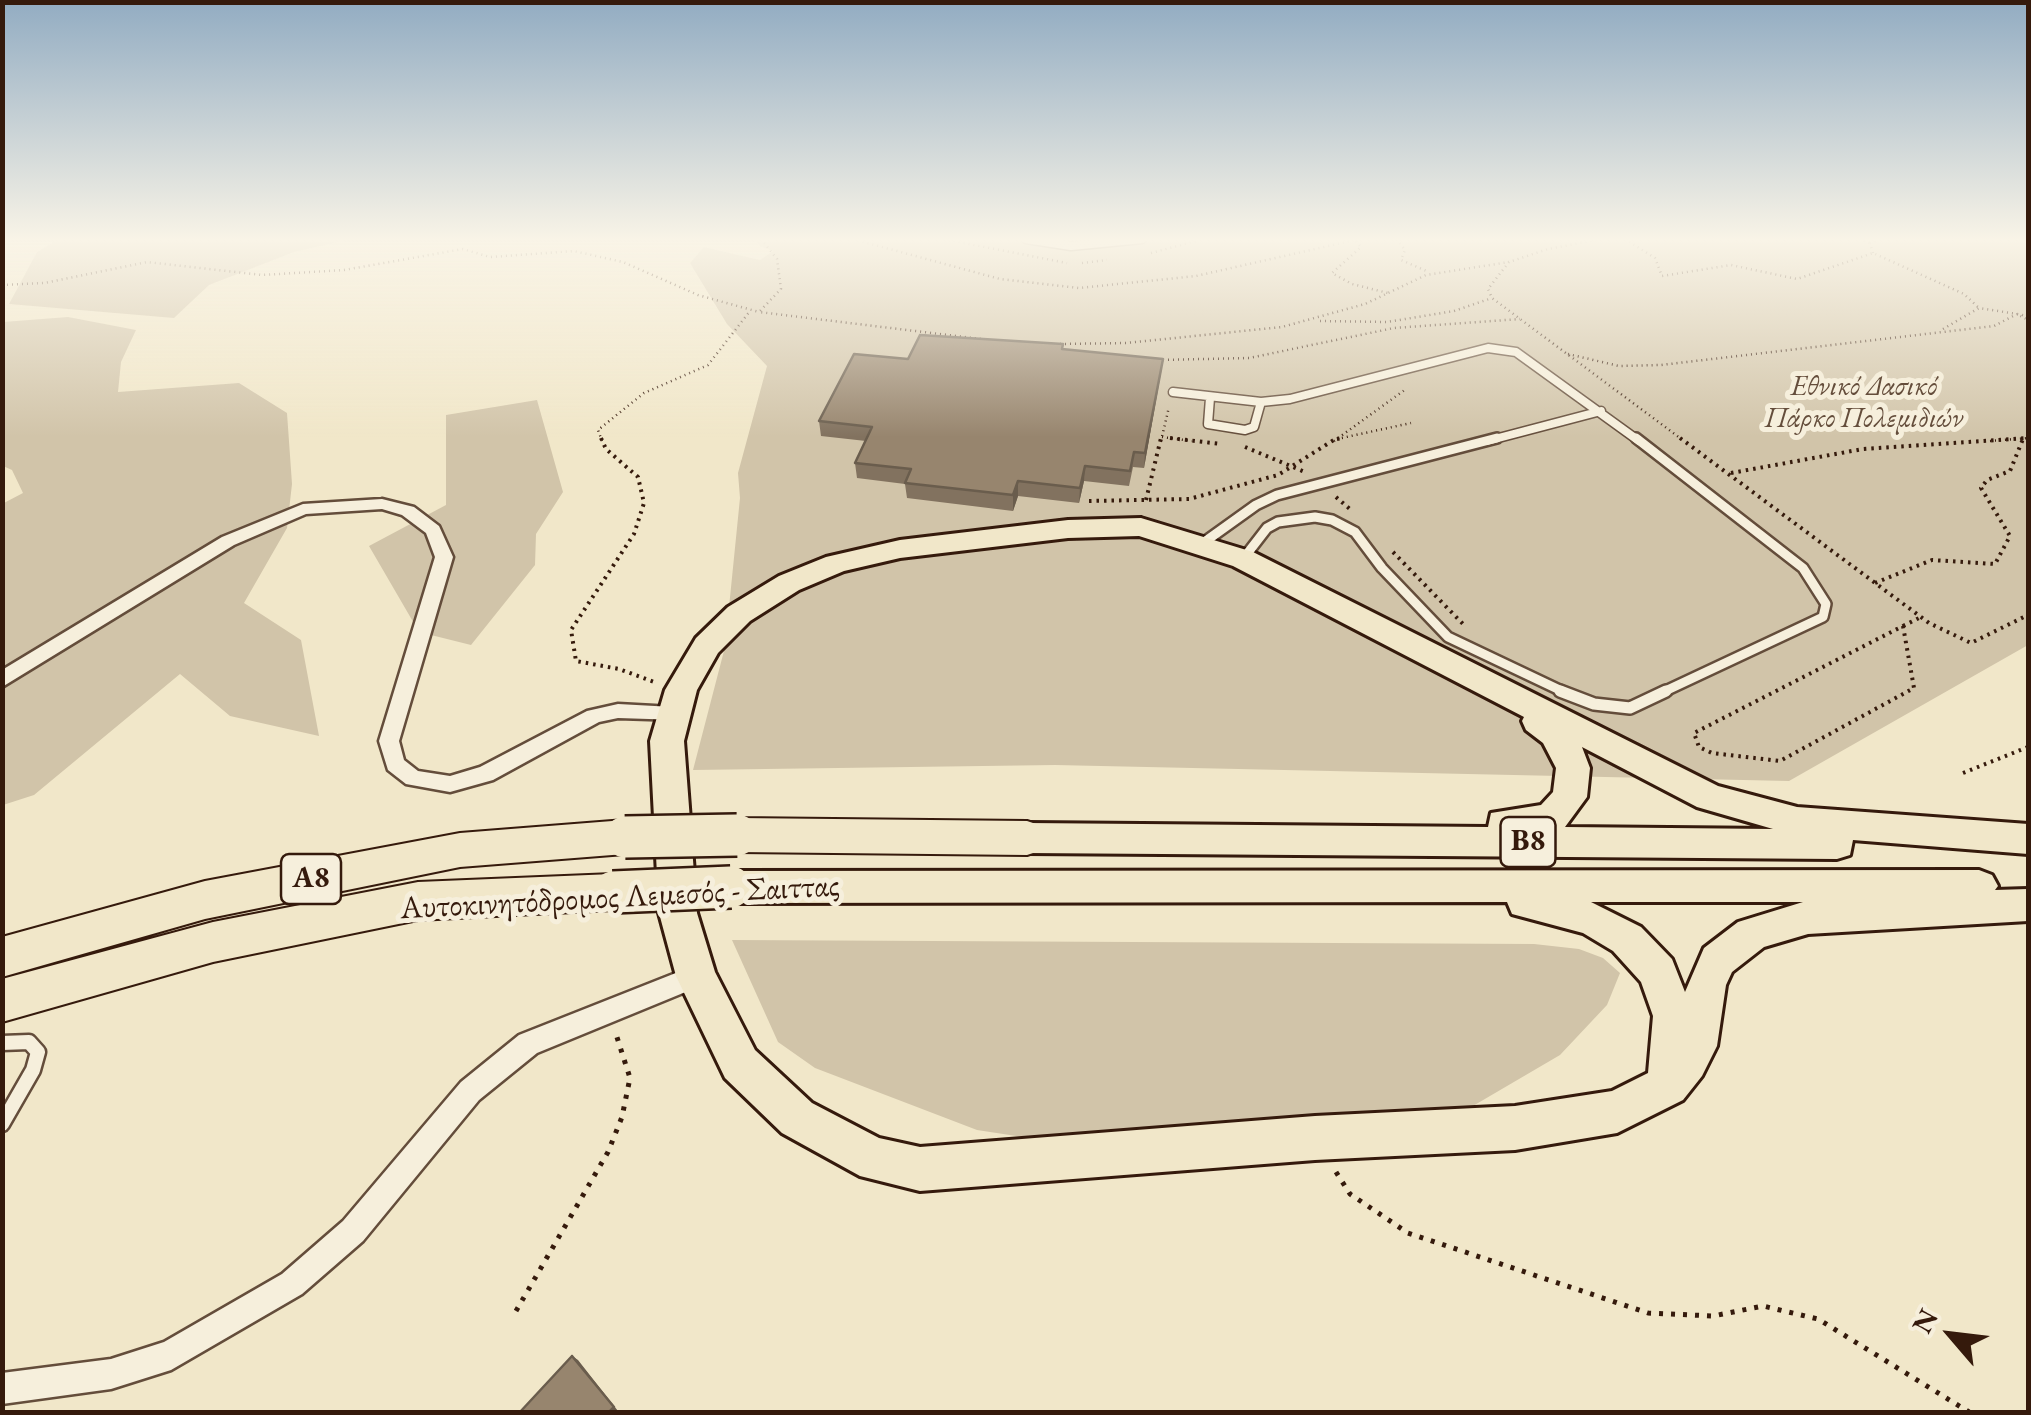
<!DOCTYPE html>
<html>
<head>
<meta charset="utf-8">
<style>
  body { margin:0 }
  #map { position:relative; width:2031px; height:1415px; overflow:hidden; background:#f1e7c9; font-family:"EB Garamond",serif }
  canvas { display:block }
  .frame { position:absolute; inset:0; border:5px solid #351a0c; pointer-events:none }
  .north { position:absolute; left:1901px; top:1285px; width:100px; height:100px; -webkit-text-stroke:8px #f6efdc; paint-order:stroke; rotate:298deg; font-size:28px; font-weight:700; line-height:40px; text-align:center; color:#351a0c }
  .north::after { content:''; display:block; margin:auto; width:35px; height:45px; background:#351a0c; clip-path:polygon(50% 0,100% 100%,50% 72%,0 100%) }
</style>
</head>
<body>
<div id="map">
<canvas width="2031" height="1415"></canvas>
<div class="frame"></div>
<div class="north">N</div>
</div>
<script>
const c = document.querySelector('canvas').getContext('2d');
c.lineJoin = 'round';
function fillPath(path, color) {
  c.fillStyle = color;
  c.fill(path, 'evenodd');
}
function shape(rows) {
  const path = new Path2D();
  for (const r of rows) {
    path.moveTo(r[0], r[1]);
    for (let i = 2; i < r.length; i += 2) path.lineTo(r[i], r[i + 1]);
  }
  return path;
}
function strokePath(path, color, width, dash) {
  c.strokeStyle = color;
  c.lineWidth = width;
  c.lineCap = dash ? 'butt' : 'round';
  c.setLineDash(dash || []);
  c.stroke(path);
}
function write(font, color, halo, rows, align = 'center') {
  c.font = font + ' "EB Garamond",serif';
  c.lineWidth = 10;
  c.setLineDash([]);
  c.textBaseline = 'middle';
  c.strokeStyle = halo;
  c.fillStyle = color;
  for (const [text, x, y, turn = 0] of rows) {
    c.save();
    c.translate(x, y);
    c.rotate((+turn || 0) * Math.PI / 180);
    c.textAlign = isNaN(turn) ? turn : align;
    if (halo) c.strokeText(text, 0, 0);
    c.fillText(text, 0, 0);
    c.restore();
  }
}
fillPath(shape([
  [59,239,351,239,294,252,209,285,174,318,9,304,37,252],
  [754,239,2028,239,2028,645,1789,781,1055,765,693,770,725,647,740,498,738,473,767,366,727,324,690,263,704,247,760,260,773,251,760,246],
  [68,317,136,330,121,362,118,392,239,383,287,413,292,484,287,528,244,603,301,640,319,736,230,716,180,674,34,795,3,805,2,504,23,493,12,470,3,466,3,322],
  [537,400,563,492,536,534,535,565,471,645,419,632,369,546,446,505,446,415],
  [732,940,1534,944,1579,949,1603,958,1620,973,1607,1005,1560,1055,1449,1120,1049,1141,977,1130,815,1068,778,1042]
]), '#d1c4a9');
const laneFar3 = shape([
  [1026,239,1071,246,1142,239],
  [1173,392,1261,402,1290,399,1488,348,1516,352,1639,441],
  [1210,398,1208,424,1245,430,1254,427,1261,402],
  [1487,441,1601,411]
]);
const laneFar2 = shape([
  [1636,438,1803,568,1826,604,1823,617,1661,693],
  [1203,543,1256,505,1277,495,1497,438],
  [1243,559,1267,528,1278,522,1315,517,1332,520,1355,532,1382,568,1448,637,1566,693]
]);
const laneFar1 = shape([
  [1560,691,1594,704,1630,708,1666,691]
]);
const lane = shape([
  [2,1043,29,1042,38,1052,33,1070,2,1124]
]);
const street = shape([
  [382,499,414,507,439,526,453,557,399,741,404,760,418,771,450,776,480,767,587,711,618,704,673,707,680,710,683,715,680,720,618,718,599,722,493,780,450,792,406,784,388,770,379,741,435,557,426,533,402,515,382,509,306,514,234,545,2,687,2,670,222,537,303,504,382,499],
  [696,965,705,968,708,976,705,984,537,1053,479,1100,363,1241,302,1294,171,1370,111,1389,2,1404,2,1373,111,1359,164,1342,282,1274,343,1221,461,1082,519,1035,696,965]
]);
const primary = shape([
  [1141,518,1253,552,1718,786,1797,807,2028,824,2028,854,1853,840,1850,855,1837,859,1027,853,1014,848,1009,838,1014,828,1027,823,1488,827,1491,813,1541,805,1553,792,1556,768,1543,743,1526,730,1522,721,1524,717,1233,566,1139,536,1068,538,900,558,844,571,799,590,750,621,718,653,697,690,684,741,697,913,715,972,755,1050,812,1103,879,1138,920,1147,1315,1116,1515,1106,1612,1091,1648,1073,1653,1016,1641,982,1613,951,1583,933,1512,914,1507,902,731,903,718,898,712,887,718,876,731,871,1979,870,1992,875,1998,886,1995,890,2028,889,2028,921,1808,934,1764,947,1732,972,1726,985,1717,1046,1702,1076,1683,1100,1617,1133,1515,1150,1315,1160,920,1191,860,1176,782,1133,725,1078,676,976,659,913,650,741,665,690,696,638,728,607,779,576,826,557,900,540,1068,520,1141,518],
  [1582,747,1697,807,1773,829,1565,827,1587,797,1590,768,1582,747],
  [1591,902,1803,902,1738,922,1704,948,1685,992,1672,959,1641,927,1591,902]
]);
const highway = shape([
  [737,818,1027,821,1042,826,1048,838,1042,850,1027,855,737,852,722,847,716,835,722,823,737,818],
  [625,820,640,825,646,837,640,849,625,854,460,867,205,919,2,977,2,937,205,881,460,833,625,820],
  [613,874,628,879,635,892,628,905,613,910,418,920,213,962,2,1022,2,979,213,922,418,882,613,874]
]);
strokePath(laneFar3, '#644d3b', 11);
strokePath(laneFar2, '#644d3b', 14);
strokePath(laneFar1, '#644d3b', 16);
strokePath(lane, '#644d3b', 19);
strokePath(street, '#644d3b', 5);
strokePath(primary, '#351a0c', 6);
strokePath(highway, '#351a0c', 4);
strokePath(shape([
  [761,239,777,259,781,289,759,312,981,339],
  [853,239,1000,279,1079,288,1196,276,1359,239],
  [944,239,1067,263],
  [1397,239,1405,250,1401,260,1429,272],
  [1601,239,1548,249,1509,262,1488,289,1492,298,1684,441],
  [1625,239,1655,258,1662,276,1731,265,1797,279,1873,253,1964,294,1979,308],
  [1859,239,1870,243],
  [1356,241,1361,247,1332,273,1352,284,1388,293],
  [1151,253,1203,239],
  [1873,253,1870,243,1881,239],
  [1082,263,1107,260],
  [2,285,44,283,147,262,262,275,344,270,463,249,490,257,574,251,623,262,698,295,759,312],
  [2028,316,2017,314,2028,320],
  [1320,321,1387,322,1454,311,1492,298],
  [1943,329,1979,308,2017,314],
  [1060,344,1126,343,1282,327,1365,304,1426,275,1509,262],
  [1568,354,1619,366,1661,365,1994,326,2017,314],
  [1158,360,1249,358,1394,328,1520,319],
  [1162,437,1192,441],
  [1337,439,1411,423],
  [602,441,598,430,644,393,708,365,750,311],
  [1161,441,1169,407],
  [1334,441,1406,389],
  [1990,441,2028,438]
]), '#351a0c', 2.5, [1, 4]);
strokePath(shape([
  [601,438,606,449,638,477,644,503,634,534,571,630,576,661,619,669,657,683],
  [1170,438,1221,444],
  [1680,438,1929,623,1971,643,2028,615],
  [1337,439,1342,438],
  [1245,447,1305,472],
  [1731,473,1863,449,2028,438],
  [1336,497,1351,510],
  [1146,500,1161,438],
  [1089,501,1189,499,1278,475,1337,438],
  [1393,552,1463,624],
  [1875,583,1932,560,1995,564,2010,536,1981,488,1987,480,2010,471,2023,439],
  [1903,626,1914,688,1780,761,1712,753,1699,747,1694,733,1903,626],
  [1903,626,1921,617],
  [1963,773,2028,747]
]), '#351a0c', 4, [2.5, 5]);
strokePath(shape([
  [1336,1172,1350,1194,1408,1233,1648,1313,1713,1316,1763,1306,1818,1319,1969,1412],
  [516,1311,608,1152,622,1117,630,1078,615,1031]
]), '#351a0c', 5, [4, 8]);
strokePath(laneFar3, '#f6efdc', 8);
strokePath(laneFar2, '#f6efdc', 9);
strokePath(laneFar1, '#f6efdc', 11);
strokePath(lane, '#f6efdc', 14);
fillPath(street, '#f6efdc');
fillPath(primary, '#f1e7c9');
fillPath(highway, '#f1e7c9');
const highwayBridge = shape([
  [625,837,737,835],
  [613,892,731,887]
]);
strokePath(highwayBridge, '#351a0c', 46, []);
strokePath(highwayBridge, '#f1e7c9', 41);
fillPath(shape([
  [1063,349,1163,359,1144,468,1133,467,1129,486,1084,481,1079,503,1018,496,1013,511,907,498,905,484,857,478,855,463,866,441,821,436,819,421,908,359]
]), '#82725f');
fillPath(shape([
  [1163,359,1161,373,1144,468,1145,453],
  [1085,466,1084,481,1079,503,1080,488],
  [1018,481,1018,496,1013,511,1013,495],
  [572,1356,578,1360,618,1411,617,1412,609,1412]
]), '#6a5d4d');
const building = shape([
  [920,335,1063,344,1062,349,1163,359,1145,453,1134,452,1130,471,1085,466,1080,488,1018,481,1013,495,905,483,911,469,855,463,872,427,819,421,854,354,908,359,920,335],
  [572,1356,614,1407,609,1412,520,1412,572,1356]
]);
fillPath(building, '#97856e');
strokePath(building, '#6a5d4d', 2.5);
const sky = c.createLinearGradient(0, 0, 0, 437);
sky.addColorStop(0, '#92acc2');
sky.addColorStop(0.55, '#f9f4e7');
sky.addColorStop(1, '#f9f4e700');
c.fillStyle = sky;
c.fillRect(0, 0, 2031, 437);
write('italic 28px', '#644d3b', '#f6efdc', [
  ["Εθνικό Δασικό",1864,387],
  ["Πάρκο Πολεμιδιών",1864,419]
]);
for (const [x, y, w] of [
  [1528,842,55],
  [311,879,60]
]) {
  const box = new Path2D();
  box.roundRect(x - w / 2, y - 25, w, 50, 8);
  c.fillStyle = '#f6efdc';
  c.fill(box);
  strokePath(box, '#351a0c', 2.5);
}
write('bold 30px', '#351a0c', null, [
  ["B8",1528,842],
  ["A8",311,879]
]);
write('32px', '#351a0c', '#f6efdc', [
  ["Αυτοκινητόδρομος Λεμεσός - Σαιττας",620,898,-3]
]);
</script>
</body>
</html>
